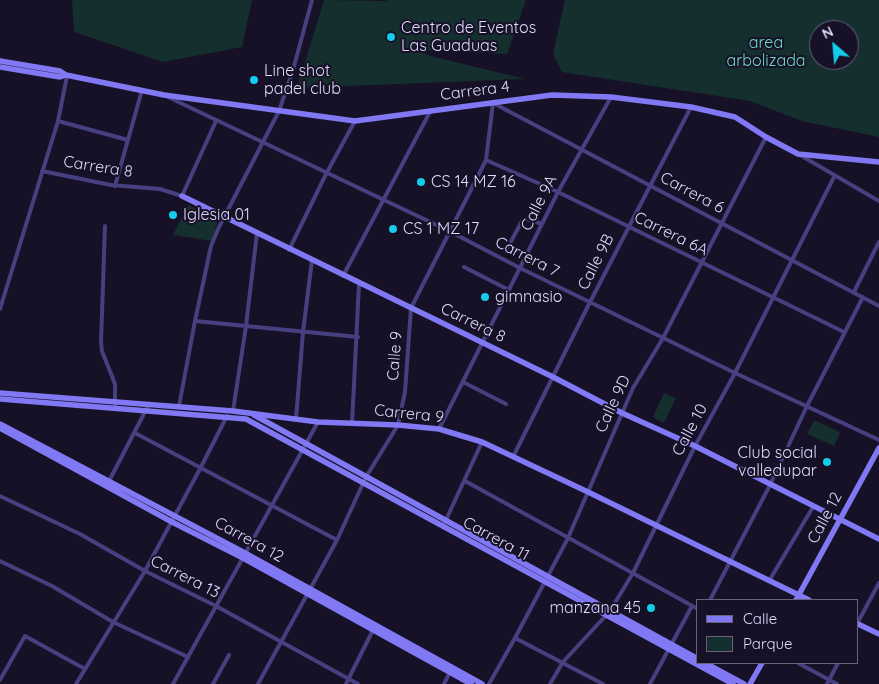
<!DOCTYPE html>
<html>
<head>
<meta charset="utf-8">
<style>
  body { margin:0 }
  #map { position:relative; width:879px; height:684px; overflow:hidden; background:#161126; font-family:Quicksand,sans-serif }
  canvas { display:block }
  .legend { position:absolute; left:696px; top:599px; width:162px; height:65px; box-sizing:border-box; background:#161126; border:1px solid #66617c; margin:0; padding:6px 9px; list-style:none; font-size:15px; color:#dfd9fc }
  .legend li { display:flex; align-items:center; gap:10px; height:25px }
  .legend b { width:25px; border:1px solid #66617c }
  .north { position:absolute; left:809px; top:20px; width:50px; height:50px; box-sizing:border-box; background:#161126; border:1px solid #66617c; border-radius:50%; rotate:333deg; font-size:14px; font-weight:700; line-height:20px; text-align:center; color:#dfd9fc }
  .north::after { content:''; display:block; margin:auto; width:18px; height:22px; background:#15ccec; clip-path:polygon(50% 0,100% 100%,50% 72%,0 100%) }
</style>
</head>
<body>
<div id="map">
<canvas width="879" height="684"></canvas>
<ul class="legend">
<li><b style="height:6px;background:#8178f4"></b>Calle</li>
<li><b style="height:14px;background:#152f2f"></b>Parque</li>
</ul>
<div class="north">N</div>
</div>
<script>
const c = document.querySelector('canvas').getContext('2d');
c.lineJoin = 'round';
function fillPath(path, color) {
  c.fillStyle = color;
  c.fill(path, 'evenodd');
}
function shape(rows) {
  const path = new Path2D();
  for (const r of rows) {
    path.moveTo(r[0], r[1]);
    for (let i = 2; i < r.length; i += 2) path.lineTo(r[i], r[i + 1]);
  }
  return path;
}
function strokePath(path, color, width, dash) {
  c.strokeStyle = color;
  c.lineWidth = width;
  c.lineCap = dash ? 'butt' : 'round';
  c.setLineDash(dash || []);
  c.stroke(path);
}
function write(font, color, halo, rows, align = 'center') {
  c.font = font + ' Quicksand,sans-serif';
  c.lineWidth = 4;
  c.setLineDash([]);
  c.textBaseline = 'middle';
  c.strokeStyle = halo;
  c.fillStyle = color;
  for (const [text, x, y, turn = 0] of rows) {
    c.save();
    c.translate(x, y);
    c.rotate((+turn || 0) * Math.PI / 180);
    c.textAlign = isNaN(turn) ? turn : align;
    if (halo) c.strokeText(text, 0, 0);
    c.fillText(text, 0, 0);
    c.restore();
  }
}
fillPath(shape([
  [72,0,252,0,242,47,163,62,74,32],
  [324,0,386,1,387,0,526,0,507,54,415,50,431,56,525,79,297,88],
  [565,0,879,0,879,137,802,121,750,101,562,72,553,54],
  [819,30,849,30,849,60,819,60],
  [188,205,218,220,212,241,173,235],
  [664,393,676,398,664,423,653,417],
  [814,420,840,432,834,446,807,434]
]), '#152f2f');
strokePath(shape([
  [168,97,447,230,520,268,735,373,879,440],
  [58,121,128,140],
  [800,155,879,201],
  [486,160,558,192,844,332],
  [42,171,111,185,160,189,182,196,216,121],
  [115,186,142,90],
  [105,226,101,342,102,351,115,384,115,408],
  [508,247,522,221,527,219,542,224],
  [289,250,326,174,355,121],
  [464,267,509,290],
  [343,276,431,110],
  [854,292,879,242],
  [0,309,58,121,67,76],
  [195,321,358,337],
  [463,382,506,404],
  [179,406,195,321,211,246,219,227,279,111,293,70,312,0],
  [233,411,246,326,257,233],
  [296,419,303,332,312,260],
  [352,424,359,284],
  [439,429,558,192,611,97],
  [135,433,337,540],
  [513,457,590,302,691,107],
  [465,481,698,609],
  [108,483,149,404],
  [0,496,80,534,145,571,216,606,358,684],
  [445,522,482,442],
  [0,561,52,586,113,622,188,657],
  [769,581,813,507],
  [710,600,770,485,807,406,863,297],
  [858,622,879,583],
  [515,638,603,684],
  [798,663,837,684],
  [0,680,25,636,85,669],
  [76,684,145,571,201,467,227,416],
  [173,684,318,422],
  [213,684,229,655],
  [258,684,337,540,366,477,398,425,405,392,411,308,486,160,493,103,879,306],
  [346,684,374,628],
  [444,684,450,672],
  [489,684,515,638,568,538,633,388,663,338,766,137],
  [550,684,563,662,610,611,633,573,695,446,735,373,835,175],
  [650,684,692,606],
  [827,684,838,663]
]), '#464081', 4);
strokePath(shape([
  [0,61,60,71,66,75],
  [0,67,60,77,66,75,164,95,355,121,552,95,611,97,691,107,735,117,766,137,798,154,879,162],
  [182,196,553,377,622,413,695,446,879,539],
  [0,393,233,411,318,422,398,425,439,429,482,442,588,492,809,600],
  [0,399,246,419,733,684],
  [254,415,698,659],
  [0,424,245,553,482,684],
  [0,428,172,522,243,558,471,684],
  [796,600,879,448],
  [858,624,879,634],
  [705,663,744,684],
  [750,684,762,663]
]), '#8178f4', 5.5);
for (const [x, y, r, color] of [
  [391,37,5,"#15ccec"],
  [254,80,5,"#15ccec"],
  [421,182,5,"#15ccec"],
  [173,215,5,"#15ccec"],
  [393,229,5,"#15ccec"],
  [485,297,5,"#15ccec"],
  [827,462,5,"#15ccec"],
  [651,608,5,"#15ccec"]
]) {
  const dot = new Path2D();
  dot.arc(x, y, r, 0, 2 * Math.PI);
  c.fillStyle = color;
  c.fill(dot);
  strokePath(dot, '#161126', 2);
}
write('16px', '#dfd9fc', '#161126', [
  ["Centro de Eventos",401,28],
  ["Las Guaduas",401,46],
  ["Line shot",264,71],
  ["padel club",264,89],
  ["CS 14 MZ 16",431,182],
  ["Iglesia 01",183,215],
  ["CS 1 MZ 17",403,229],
  ["gimnasio",495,297],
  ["Club social",817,453,"right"],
  ["valledupar",817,471,"right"],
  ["manzana 45",641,608,"right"]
], 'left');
write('16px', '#6bd7c1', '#161126', [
  ["area",766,43],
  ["arbolizada",766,61]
]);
write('16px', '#dfd9fc', '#161126', [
  ["Carrera 4",475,91,-7],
  ["Carrera 8",98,167,9],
  ["Carrera 6",692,193,28],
  ["Calle 9A",539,203,-63],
  ["Carrera 6A",671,234,26],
  ["Carrera 7",527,257,27],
  ["Calle 9B",596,262,-63],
  ["Carrera 8",473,323,26],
  ["Calle 9",395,356,-86],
  ["Calle 9D",613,404,-65],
  ["Carrera 9",409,414,6],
  ["Calle 10",690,430,-62],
  ["Calle 12",825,518,-62],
  ["Carrera 11",496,539,29],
  ["Carrera 12",249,540,29],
  ["Carrera 13",185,577,27]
]);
</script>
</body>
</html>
